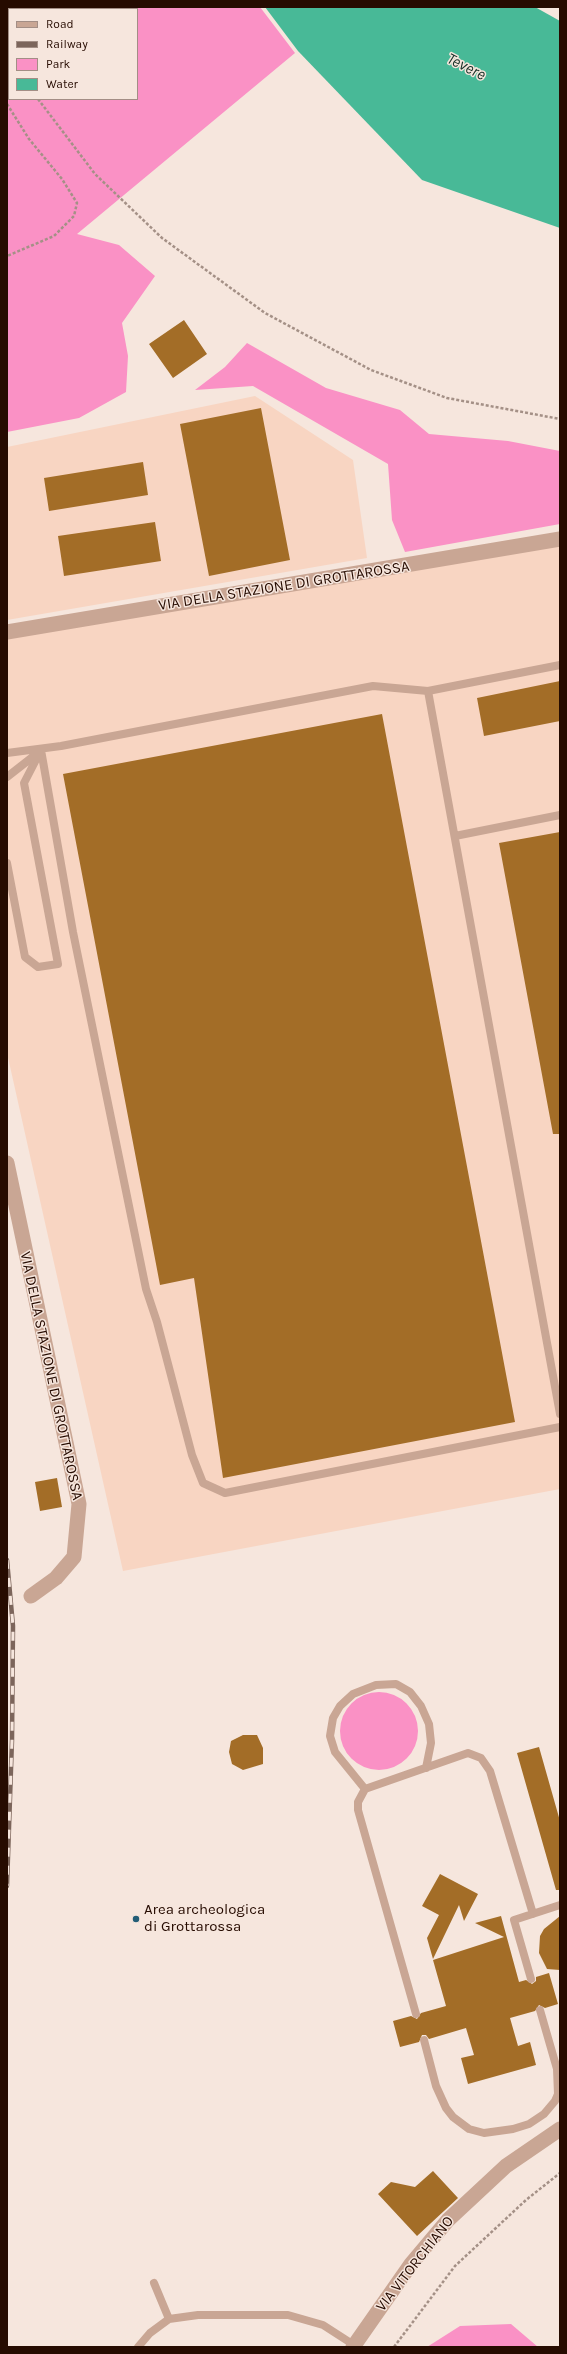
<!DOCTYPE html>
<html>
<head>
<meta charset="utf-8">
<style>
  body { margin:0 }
  #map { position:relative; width:567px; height:2354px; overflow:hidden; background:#f6e6dd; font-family:Karla,sans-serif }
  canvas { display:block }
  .frame { position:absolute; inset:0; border:8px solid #260b00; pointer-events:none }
  .legend { position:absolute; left:8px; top:8px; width:130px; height:92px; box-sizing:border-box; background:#f6e6dd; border:1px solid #a38e85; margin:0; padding:5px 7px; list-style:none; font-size:12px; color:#260b00 }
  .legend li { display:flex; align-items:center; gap:8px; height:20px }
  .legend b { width:20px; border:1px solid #a38e85 }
</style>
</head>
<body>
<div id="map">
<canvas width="567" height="2354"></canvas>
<div class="frame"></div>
<ul class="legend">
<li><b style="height:5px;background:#c9a694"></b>Road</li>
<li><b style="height:5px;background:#7c655b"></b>Railway</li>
<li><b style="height:11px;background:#fa91c5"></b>Park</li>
<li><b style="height:11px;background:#48b997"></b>Water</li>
</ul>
</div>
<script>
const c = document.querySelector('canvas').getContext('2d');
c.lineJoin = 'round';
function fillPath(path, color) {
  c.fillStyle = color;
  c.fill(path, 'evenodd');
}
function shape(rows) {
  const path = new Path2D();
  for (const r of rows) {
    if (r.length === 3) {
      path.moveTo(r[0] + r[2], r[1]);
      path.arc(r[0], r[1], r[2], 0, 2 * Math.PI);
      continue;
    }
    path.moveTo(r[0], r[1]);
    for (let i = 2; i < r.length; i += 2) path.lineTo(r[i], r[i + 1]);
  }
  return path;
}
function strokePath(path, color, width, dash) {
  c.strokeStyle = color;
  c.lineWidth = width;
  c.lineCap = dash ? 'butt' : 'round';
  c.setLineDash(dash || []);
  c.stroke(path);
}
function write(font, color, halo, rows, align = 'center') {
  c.font = font + ' Karla,sans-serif';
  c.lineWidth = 3;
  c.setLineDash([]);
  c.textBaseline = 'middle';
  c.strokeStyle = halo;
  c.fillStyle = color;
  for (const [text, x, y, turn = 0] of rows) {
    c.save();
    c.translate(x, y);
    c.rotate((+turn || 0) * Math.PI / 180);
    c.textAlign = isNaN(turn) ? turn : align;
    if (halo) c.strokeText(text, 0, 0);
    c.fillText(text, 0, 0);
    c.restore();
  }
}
fillPath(shape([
  [255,396,353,460,367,558,7,620,7,447],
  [560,541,560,1489,123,1571,7,1053,7,637]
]), '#f8d5c2');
fillPath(shape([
  [7,7,260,7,295,53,77,234,119,245,155,276,122,323,128,356,126,392,79,418,7,432],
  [9,9,137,9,137,99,9,99],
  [247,343,326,388,400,410,429,434,508,441,560,451,560,524,405,552,392,520,388,464,253,386,195,390,225,367],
  [379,1731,39],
  [511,2324,538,2347,427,2347,460,2326]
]), '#fa91c5');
fillPath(shape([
  [265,7,535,7,560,21,560,228,422,180,298,51]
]), '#48b997');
fillPath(shape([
  [184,320,207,354,173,378,149,344],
  [261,408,290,560,209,576,180,424],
  [143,462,148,495,49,511,44,478],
  [155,522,161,561,64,576,58,536],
  [560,681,560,721,484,736,477,698],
  [382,714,515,1422,223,1478,194,1278,160,1285,63,774],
  [560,832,560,1134,553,1134,499,843],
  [57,1478,62,1507,40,1511,35,1482],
  [243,1735,257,1735,263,1748,263,1764,243,1770,232,1764,229,1752,231,1741],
  [539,1747,560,1821,560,1890,556,1890,517,1753],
  [440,1874,478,1894,464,1921,459,1905,433,1959,427,1938,439,1915,422,1906],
  [501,1916,519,1982,526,1980,532,1984,536,1981,536,1977,549,1973,558,2004,545,2008,539,2005,535,2011,510,2018,518,2046,530,2042,536,2065,468,2084,461,2058,474,2055,466,2028,429,2039,426,2035,422,2035,419,2042,400,2047,393,2021,411,2016,417,2019,421,2013,446,2006,433,1960,504,1937,475,1923],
  [560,1916,560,1970,547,1969,539,1953,540,1936,544,1929],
  [433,2171,458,2198,417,2236,378,2194,391,2182,415,2187]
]), '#a36d27');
strokePath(shape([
  [7,45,9,49],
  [38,99,95,174,162,238,265,313,371,370,447,398,560,419],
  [7,104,29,139,62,179,77,203,74,216,54,236,7,256],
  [394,2347,455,2266,526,2200,560,2173]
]), '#a49086', 2.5, [3, 2]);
strokePath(shape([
  [560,665,428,691,560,1414],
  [41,750,73,932,146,1289,157,1322,192,1455,203,1483,225,1493,560,1427],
  [7,753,61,746,373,686,428,691],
  [7,777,39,752],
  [455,836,560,815],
  [7,863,25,957,38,967,58,964,24,783,41,750],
  [365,1789,335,1752,330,1736,333,1718,340,1706,353,1694,376,1685,396,1684,410,1692,421,1706,429,1724,431,1743,426,1768],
  [531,1979,514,1920,560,1905],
  [416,2014,358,1810,358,1802,365,1789,468,1753,481,1758,490,1771,533,1914],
  [424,2040,436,2086,446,2108,453,2117,469,2129,484,2133,513,2129,529,2124,544,2114,555,2101,558,2094,557,2069,540,2010],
  [154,2283,169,2319],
  [138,2347,150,2333,169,2319,198,2315,288,2315,323,2325,354,2345]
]), '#c9a694', 8);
strokePath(shape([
  [7,632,560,539],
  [7,1163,79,1504,74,1557,56,1578,31,1596],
  [353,2347,411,2264,448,2220,506,2166,560,2129]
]), '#c9a694', 15);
const rail = shape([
  [7,1560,13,1626,12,1740,7,1886]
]);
strokePath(rail, '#7c655b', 4.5);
strokePath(rail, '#f6e6dd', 3, [9]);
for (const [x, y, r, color] of [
  [136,1919,4,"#235d76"]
]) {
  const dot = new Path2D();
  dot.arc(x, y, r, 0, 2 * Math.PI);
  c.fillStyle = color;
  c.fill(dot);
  strokePath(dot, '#f6e6dd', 1.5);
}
write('15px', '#260b00', '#f6e6dd', [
  ["VIA DELLA STAZIONE DI GROTTAROSSA",284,586,-9],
  ["VIA DELLA STAZIONE DI GROTTAROSSA",51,1376,78],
  ["VIA VITORCHIANO",415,2264,-52]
]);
write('15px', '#260b00', '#f6e6dd', [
  ["Area archeologica",144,1910],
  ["di Grottarossa",144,1927]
], 'left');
write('italic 16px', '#183128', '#f6e6dd', [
  ["Tevere",466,67,27]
]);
</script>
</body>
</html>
